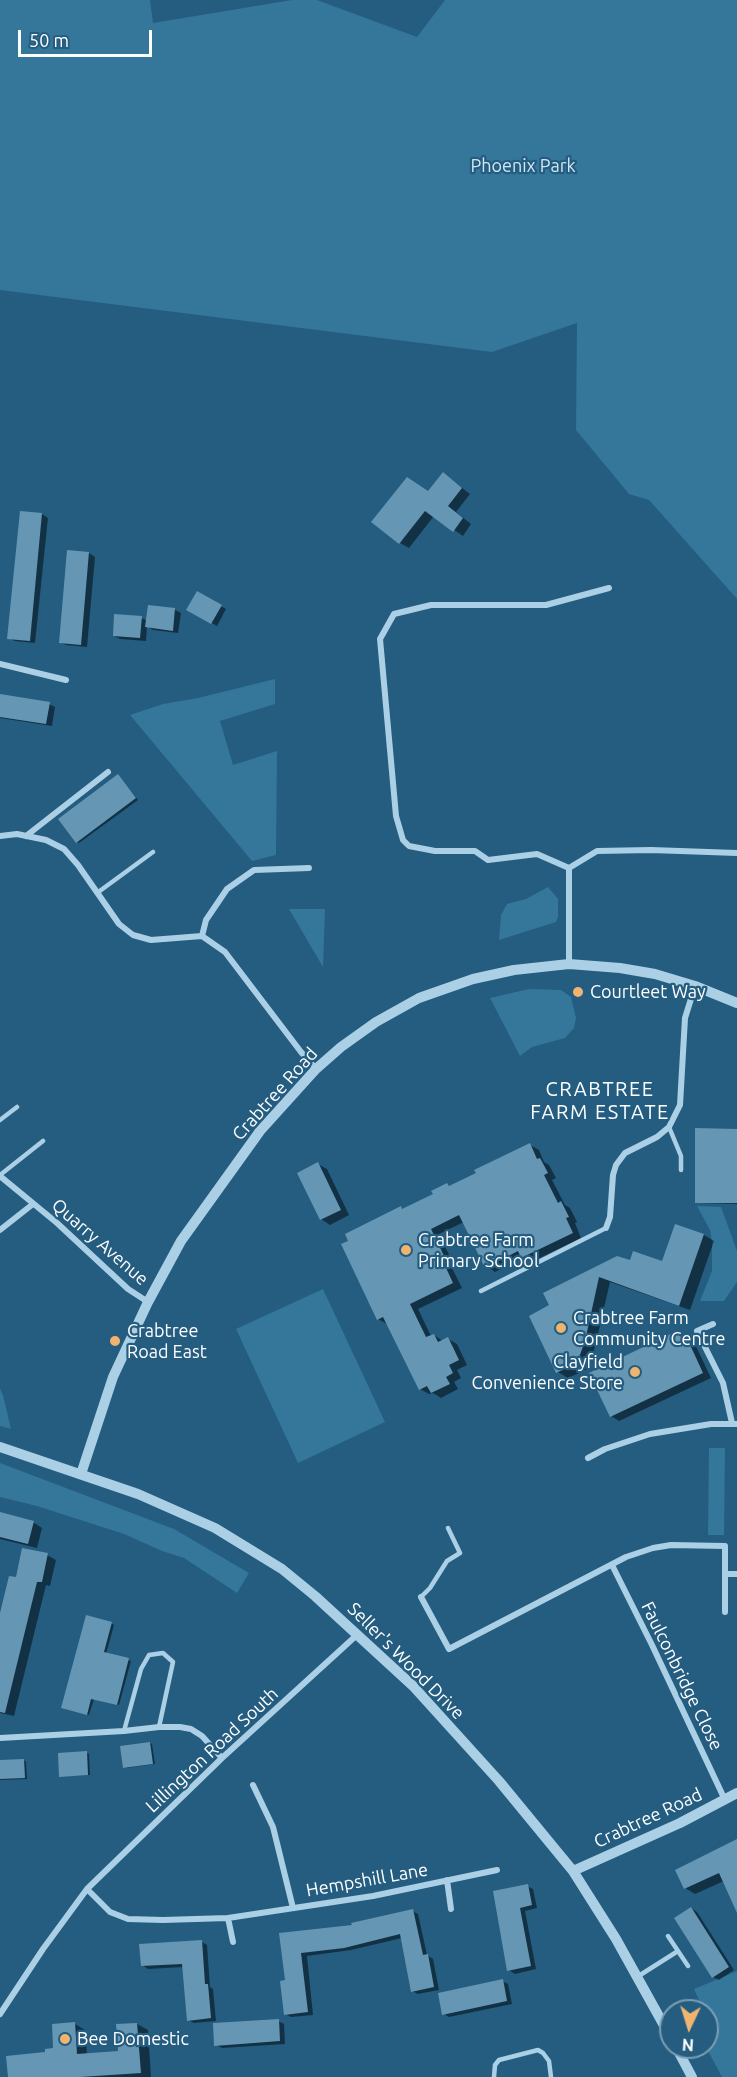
<!DOCTYPE html>
<html>
<head>
<meta charset="utf-8">
<style>
  body { margin:0 }
  #map { position:relative; width:737px; height:2077px; overflow:hidden; background:#245d80; font-family:Ubuntu,sans-serif }
  canvas { display:block }
  .north { position:absolute; left:659px; top:1999px; width:60px; height:60px; box-sizing:border-box; background:#245d80; border:2px solid #7c9eb3; border-radius:50%; rotate:184deg; font-size:16px; font-weight:700; line-height:24px; text-align:center; color:#fff }
  .north::after { content:''; display:block; margin:auto; width:21px; height:27px; background:#f0b46f; clip-path:polygon(50% 0,100% 100%,50% 72%,0 100%) }
  .scale { position:absolute; left:18px; top:30px; width:134px; height:27px; box-sizing:border-box; border:3px solid #fff; border-top:0; padding-left:8px; font-size:18px; line-height:21px; white-space:nowrap; color:#fff; -webkit-text-stroke:4px #245d80; paint-order:stroke }
</style>
</head>
<body>
<div id="map">
<canvas width="737" height="2077"></canvas>
<div class="north">N</div>
<div class="scale">50 m</div>
</div>
<script>
const c = document.querySelector('canvas').getContext('2d');
c.lineJoin = 'round';
function fillPath(path, color) {
  c.fillStyle = color;
  c.fill(path, 'evenodd');
}
function shape(rows) {
  const path = new Path2D();
  for (const r of rows) {
    path.moveTo(r[0], r[1]);
    for (let i = 2; i < r.length; i += 2) path.lineTo(r[i], r[i + 1]);
  }
  return path;
}
function strokePath(path, color, width, dash) {
  c.strokeStyle = color;
  c.lineWidth = width;
  c.lineCap = dash ? 'butt' : 'round';
  c.setLineDash(dash || []);
  c.stroke(path);
}
function write(font, color, halo, rows, align = 'center') {
  c.font = font + ' Ubuntu,sans-serif';
  c.lineWidth = 4.5;
  c.setLineDash([]);
  c.textBaseline = 'middle';
  c.strokeStyle = halo;
  c.fillStyle = color;
  for (const [text, x, y, turn = 0] of rows) {
    c.save();
    c.translate(x, y);
    c.rotate((+turn || 0) * Math.PI / 180);
    c.textAlign = isNaN(turn) ? turn : align;
    if (halo) c.strokeText(text, 0, 0);
    c.fillText(text, 0, 0);
    c.restore();
  }
}
fillPath(shape([
  [0,0,150,0,153,23,292,0,317,0,417,37,445,0,737,0,737,599,649,500,629,494,576,430,577,323,492,352,0,290],
  [275,679,275,704,220,721,233,765,277,751,276,855,252,861,130,715,163,704,198,698],
  [548,887,558,899,558,917,556,922,499,940,501,915,507,904,526,899],
  [289,909,325,909,323,967],
  [529,989,561,990,571,997,576,1018,574,1028,565,1038,532,1047,520,1056,490,998],
  [697,1206,721,1207,737,1251,737,1282,724,1301,700,1301,712,1271,712,1241,710,1230],
  [323,1289,385,1422,298,1463,236,1329],
  [0,1389,3,1395,11,1429,0,1426],
  [709,1448,725,1448,724,1535,708,1535],
  [0,1463,174,1529,249,1573,237,1593,184,1558,162,1551,124,1534,37,1506,0,1497],
  [737,1971,737,2077,722,2077,706,2047,707,2011,686,2010,700,2002,694,1989]
]), '#35769b');
fillPath(shape([
  [443,473,470,494,456,512,471,524,463,536,434,516,409,548,400,543,429,492],
  [42,514,48,518,35,643,15,641,9,638],
  [69,552,89,553,95,557,87,647,66,645,60,642],
  [198,593,226,609,217,626,189,610],
  [149,607,175,610,181,613,178,633,153,630,147,626,146,641,120,639,114,636,141,618,148,621],
  [0,696,49,704,55,707,52,726,0,718],
  [118,775,138,800,79,843,77,842],
  [737,1131,737,1204,699,1203,697,1202],
  [530,1145,539,1150,544,1162,549,1165,556,1178,552,1180,565,1205,570,1208,577,1222,575,1223,581,1238,531,1262,523,1258,495,1272,486,1266,464,1222,439,1234,452,1261,449,1262,462,1288,418,1309,431,1336,434,1335,443,1341,448,1339,457,1344,467,1365,457,1370,461,1378,454,1382,458,1389,441,1398,433,1393,429,1394,420,1389,387,1324,378,1319,401,1208,404,1210,435,1195,447,1185,451,1187],
  [318,1164,327,1169,349,1215,330,1225,321,1219],
  [676,1226,704,1235,714,1241,690,1310,610,1282,595,1347,588,1369,568,1378,558,1372,551,1306,545,1294,631,1262,663,1263],
  [679,1332,694,1342,711,1378,619,1421,611,1416],
  [0,1514,33,1522,42,1528,37,1548,0,1539],
  [47,1555,56,1560,50,1586,46,1585,14,1716,0,1713,0,1620,17,1579],
  [111,1623,114,1625,106,1654,131,1661,119,1705,94,1699,89,1715,65,1709],
  [150,1743,152,1744,155,1764,127,1768,124,1767],
  [87,1753,89,1754,90,1775,60,1776],
  [24,1760,26,1762,27,1779,0,1780,0,1761],
  [737,1841,737,1909,724,1881,695,1894,685,1888],
  [527,1886,533,1889,537,1908,525,1911,536,1969,515,1974,509,1970,495,1892],
  [691,1908,697,1912,734,1970,719,1980,713,1977],
  [412,1911,418,1914,427,1955,433,1959,439,1990,418,1994,412,1991,402,1938,351,1950,307,1956,313,2015,291,2017,285,2014,287,1982,281,1935,354,1926],
  [202,1942,207,1945,210,1987,213,1989,216,2021,194,2023,188,2020,183,1967,148,1969,142,1965],
  [502,1981,508,1984,512,2004,449,2017,444,2014],
  [278,2021,284,2024,285,2044,222,2048,216,2045],
  [75,2024,85,2030,87,2055,120,2053,118,2025,137,2024,148,2030,151,2077,9,2077,55,2049]
]), '#0007');
fillPath(shape([
  [443,472,462,488,448,506,463,518,453,532,425,511,399,544,371,522,407,477,428,491],
  [20,511,42,513,30,641,7,639],
  [67,550,89,552,81,645,59,643],
  [197,591,222,605,211,624,186,610],
  [148,605,175,608,173,631,145,627],
  [114,614,142,616,140,638,113,636],
  [0,694,50,702,46,724,0,717],
  [118,774,136,798,76,843,58,819],
  [695,1128,737,1129,737,1203,695,1203],
  [530,1143,537,1159,540,1158,548,1173,544,1175,558,1203,561,1201,569,1217,566,1218,573,1233,521,1258,518,1251,485,1268,459,1215,431,1229,444,1256,441,1257,453,1283,410,1304,426,1337,434,1334,438,1342,448,1337,459,1360,449,1365,453,1373,446,1377,450,1384,431,1393,427,1386,419,1390,383,1317,377,1320,341,1244,348,1241,345,1234,401,1206,402,1209,433,1194,431,1191,447,1183,449,1186,476,1173,474,1170],
  [318,1162,341,1210,320,1220,297,1173],
  [675,1224,704,1234,679,1306,599,1277,585,1341,577,1363,556,1373,529,1316,549,1305,543,1293,617,1256,630,1260,633,1251,662,1261],
  [679,1330,682,1338,686,1336,703,1373,610,1417,589,1373],
  [0,1512,34,1521,28,1544,0,1537],
  [22,1548,48,1553,42,1582,37,1582,5,1713,0,1712,0,1613,9,1576,16,1577],
  [86,1615,112,1622,104,1652,129,1658,117,1705,91,1699,87,1715,61,1708],
  [150,1742,153,1764,123,1768,120,1746],
  [87,1751,88,1775,59,1777,58,1753],
  [24,1759,25,1778,0,1779,0,1760],
  [737,1839,737,1913,719,1873,684,1889,675,1870],
  [528,1884,532,1905,520,1908,531,1966,507,1971,493,1891],
  [691,1907,729,1967,712,1978,674,1918],
  [413,1909,423,1955,428,1954,434,1987,411,1992,400,1934,344,1948,301,1953,308,2012,284,2015,280,1981,285,1980,279,1933,352,1925,351,1923],
  [202,1940,205,1984,208,1984,211,2018,187,2021,182,1964,141,1966,139,1944],
  [503,1979,507,2001,442,2015,438,1993],
  [279,2019,280,2041,214,2046,213,2023],
  [75,2022,77,2054,118,2051,116,2024,137,2023,141,2073,80,2077,8,2077,6,2056,45,2052,45,2049,53,2048,52,2024]
]), '#6597b5');
strokePath(shape([
  [97,893,153,852],
  [0,1120,17,1107],
  [669,1127,681,1156,681,1170],
  [0,1175,43,1141],
  [481,1291,606,1228],
  [421,1597,430,1588,447,1561,460,1553,448,1528],
  [124,1731,141,1669,149,1655,163,1653,173,1662,159,1727],
  [668,1936,688,1966],
  [637,1977,678,1951],
  [494,2077,495,2065,499,2060,538,2050,543,2053,549,2061,551,2077]
]), '#abd0e6', 4.5);
strokePath(shape([
  [0,664,66,680],
  [0,836,17,834,46,840,64,849,78,865,119,924,133,935,151,940,202,936,225,952,301,1052,316,1069],
  [26,836,108,772],
  [569,868,537,854,488,860,475,851,435,851,409,846,403,840,396,816,380,639,394,614,431,605,546,605,609,588],
  [202,936,206,920,227,889,254,870,309,868],
  [569,964,569,868,597,851,651,850,737,853],
  [0,1176,57,1223,128,1289,148,1302],
  [606,1228,610,1217,613,1175,616,1165,625,1153,657,1137,669,1127,680,1105,685,1018,695,986],
  [0,1230,33,1204],
  [713,1324,697,1331,723,1383,732,1423],
  [588,1458,605,1449,650,1434,711,1424,737,1424],
  [612,1565,652,1645,725,1800],
  [725,1574,737,1574],
  [421,1597,449,1649,626,1557,653,1548,671,1545,725,1546,725,1612],
  [0,1738,124,1731,159,1727,180,1727,191,1729,202,1736,222,1758],
  [253,1785,273,1827,293,1908],
  [447,1880,451,1909],
  [87,1889,110,1912,128,1919,163,1920,228,1918,373,1896,497,1870],
  [228,1918,233,1942],
  [0,2014,43,1949,87,1889,222,1758,358,1634]
]), '#abd0e6', 6);
strokePath(shape([
  [0,1447,138,1494,215,1528,282,1569,315,1596,413,1686,499,1781,573,1871,616,1939,671,2038],
  [81,1474,113,1377,148,1302,181,1241,260,1131,316,1069,341,1047,376,1022,419,998,473,979,514,970,569,964,620,968,655,974,695,986,737,1003],
  [573,1871,680,1823,737,1793],
  [676,2047,692,2077]
]), '#abd0e6', 10);
for (const [x, y, r, color] of [
  [578,992,6,"#f0b46f"],
  [406,1250,6,"#f0b46f"],
  [561,1328,6,"#f0b46f"],
  [115,1341,6,"#f0b46f"],
  [635,1372,6,"#f0b46f"],
  [65,2039,6,"#f0b46f"]
]) {
  const dot = new Path2D();
  dot.arc(x, y, r, 0, 2 * Math.PI);
  c.fillStyle = color;
  c.fill(dot);
  strokePath(dot, '#245d80', 2);
}
write('18px', '#cee7f5', '#245d80', [
  ["Phoenix Park",523,166]
]);
write('18px', '#fff', '#245d80', [
  ["Courtleet Way",590,992],
  ["Crabtree Farm",418,1240],
  ["Primary School",418,1261],
  ["Crabtree Farm",573,1318],
  ["Community Centre",573,1339],
  ["Crabtree",127,1331],
  ["Road East",127,1352],
  ["Clayfield",623,1362,"right"],
  ["Convenience Store",623,1383,"right"],
  ["Bee Domestic",77,2039]
], 'left');
write('18px', '#fff', '#245d80', [
  ["Crabtree Road",275,1094,-48],
  ["Quarry Avenue",100,1242,41],
  ["Seller's Wood Drive",406,1661,45],
  ["Faulconbridge Close",682,1676,64],
  ["Lillington Road South",212,1750,-43],
  ["Crabtree Road",648,1818,-25],
  ["Hempshill Lane",367,1880,-10]
]);
c.letterSpacing = '1.5px';
write('20px', '#fff', '#245d80', [
  ["CRABTREE",600,1089],
  ["FARM ESTATE",600,1112]
]);
c.letterSpacing = '0px';
</script>
</body>
</html>
